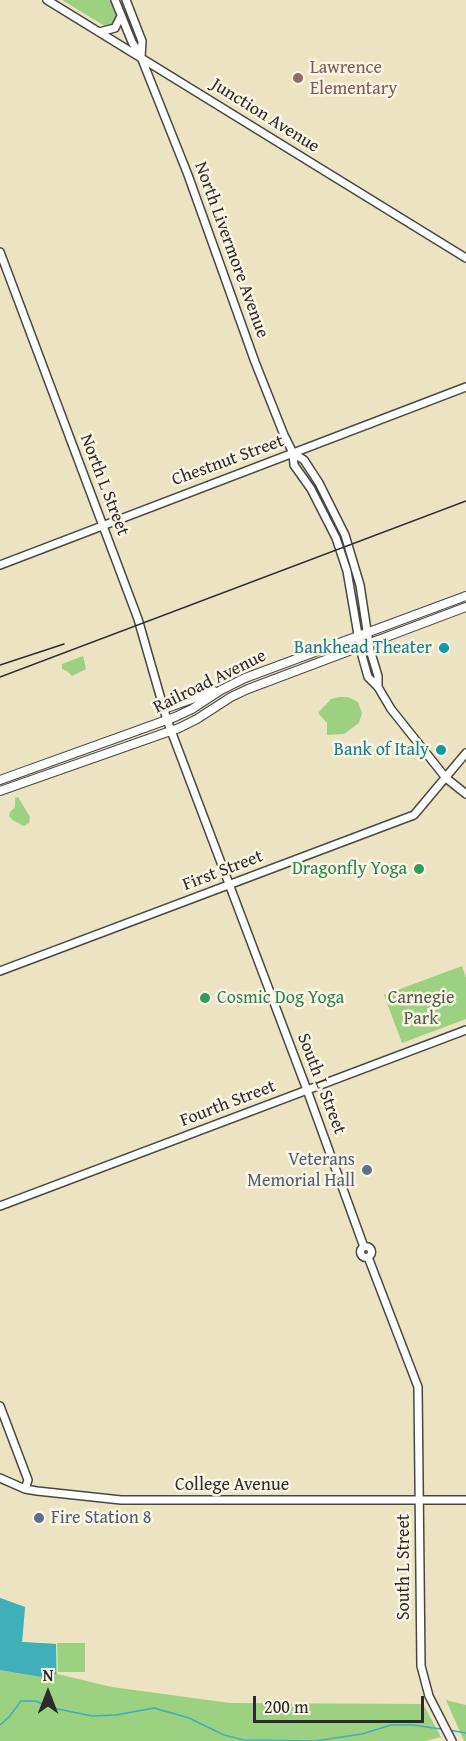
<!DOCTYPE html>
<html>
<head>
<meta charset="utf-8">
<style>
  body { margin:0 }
  #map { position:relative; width:466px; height:1741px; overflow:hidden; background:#ebe3c2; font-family:"Gentium Book Plus",serif }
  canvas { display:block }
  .north { position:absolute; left:18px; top:1663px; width:60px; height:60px; -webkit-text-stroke:4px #fcf5e5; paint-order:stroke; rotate:0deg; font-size:16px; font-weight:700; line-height:24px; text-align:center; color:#2b2b2b }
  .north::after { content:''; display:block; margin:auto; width:21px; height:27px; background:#2b2b2b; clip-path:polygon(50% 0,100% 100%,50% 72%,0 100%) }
  .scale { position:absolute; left:253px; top:1696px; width:171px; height:27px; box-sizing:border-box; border:3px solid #2b2b2b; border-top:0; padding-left:8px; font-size:18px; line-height:21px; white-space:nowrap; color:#2b2b2b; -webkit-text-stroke:4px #fcf5e5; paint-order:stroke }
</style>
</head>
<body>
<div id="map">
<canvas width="466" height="1741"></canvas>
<div class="north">N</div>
<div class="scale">200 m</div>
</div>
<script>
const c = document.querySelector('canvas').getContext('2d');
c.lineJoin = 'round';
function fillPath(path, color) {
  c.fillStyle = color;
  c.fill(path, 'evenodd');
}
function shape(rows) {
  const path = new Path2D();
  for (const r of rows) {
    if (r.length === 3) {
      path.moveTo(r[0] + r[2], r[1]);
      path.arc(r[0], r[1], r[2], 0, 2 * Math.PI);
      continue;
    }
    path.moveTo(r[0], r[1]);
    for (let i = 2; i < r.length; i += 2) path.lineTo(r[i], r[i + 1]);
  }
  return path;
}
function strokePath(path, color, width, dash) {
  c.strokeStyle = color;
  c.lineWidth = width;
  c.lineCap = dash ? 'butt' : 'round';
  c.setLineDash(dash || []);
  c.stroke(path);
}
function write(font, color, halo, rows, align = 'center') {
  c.font = font + ' "Gentium Book Plus",serif';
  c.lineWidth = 5;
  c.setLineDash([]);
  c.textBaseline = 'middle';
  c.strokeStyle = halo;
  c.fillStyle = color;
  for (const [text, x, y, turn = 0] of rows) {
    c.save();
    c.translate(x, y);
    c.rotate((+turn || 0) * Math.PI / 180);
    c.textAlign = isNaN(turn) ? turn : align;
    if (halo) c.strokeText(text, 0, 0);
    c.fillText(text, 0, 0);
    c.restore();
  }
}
fillPath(shape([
  [62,0,110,0,120,23,113,31],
  [83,656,86,669,72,676,67,671,62,669,62,664],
  [339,697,348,697,358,702,362,713,359,723,344,734,327,735,327,723,318,713,331,699],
  [18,797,30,817,29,823,24,826,14,821,9,816,10,812,15,807,15,798],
  [462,966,466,978,466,1019,402,1043,384,995],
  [0,1598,25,1607,22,1642,56,1644,57,1674,112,1687,230,1703,423,1704,441,1737,426,1741,0,1741],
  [57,1643,85,1643,85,1672,58,1672],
  [446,1700,466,1705,466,1741,464,1741]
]), '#9cd182');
fillPath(shape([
  [0,1598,25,1607,22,1642,56,1644,56,1674,48,1678,0,1670]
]), '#3fafb9');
strokePath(shape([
  [0,1725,9,1717,21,1701,35,1701,53,1708,92,1716,116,1715,154,1708,189,1718,224,1735,244,1740,315,1741,362,1734,391,1725,413,1725,441,1729],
  [449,1730,466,1733]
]), '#3fafb9', 1.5);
const secondary = shape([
  [47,0,466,258],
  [115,0,132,42,141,57,188,175,255,362,284,435,293,453,294,465,311,489,336,538,347,571,361,652,368,677,378,687,391,709,446,778,466,794],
  [126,0,142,41,141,57],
  [99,32,115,28,121,16],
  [0,252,138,619,167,720,307,1090,364,1247],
  [293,453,304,460,319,483,345,535,360,585,370,650,378,676,378,687],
  [0,565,466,387],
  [0,971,414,815,466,753],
  [0,1206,466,1030],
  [366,1252,5.5],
  [368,1257,418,1387,421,1666,429,1696,452,1741],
  [0,1406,28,1480,25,1489],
  [0,1478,25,1489,37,1491,121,1500,466,1500]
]);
const primary = shape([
  [164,709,214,691],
  [0,780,175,717,192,709,221,690,245,678,466,596],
  [0,791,179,728,197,719,231,697,248,689,466,607]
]);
strokePath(secondary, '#484742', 10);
strokePath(primary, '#484742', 10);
strokePath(secondary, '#fff', 7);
strokePath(primary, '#fff', 8);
strokePath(shape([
  [0,665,64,644],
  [0,677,466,501]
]), '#2b2b2b', 1.5);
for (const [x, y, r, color] of [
  [298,78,6,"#8d6e63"],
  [444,648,6,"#0f9aa8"],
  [441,750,6,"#0f9aa8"],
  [419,869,6,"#2e9e5b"],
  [205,998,6,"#2e9e5b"],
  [367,1170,6,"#5c6f8a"],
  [39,1518,6,"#5c6f8a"]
]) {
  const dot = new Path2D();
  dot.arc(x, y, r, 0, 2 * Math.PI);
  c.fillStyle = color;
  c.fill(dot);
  strokePath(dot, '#fcf5e5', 2);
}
write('18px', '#785e54', '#fcf5e5', [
  ["Lawrence",310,68],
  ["Elementary",310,89]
], 'left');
write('18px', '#2b2b2b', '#fcf5e5', [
  ["Junction Avenue",265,116,32],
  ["North Livermore Avenue",231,250,70],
  ["Chestnut Street",228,461,-20],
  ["North L Street",104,485,69],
  ["Railroad Avenue",210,682,-26],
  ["First Street",223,871,-21],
  ["South L Street",321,1084,69],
  ["Fourth Street",228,1104,-21],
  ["College Avenue",232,1485],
  ["South L Street",404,1567,-90]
]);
write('18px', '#0d838f', '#fcf5e5', [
  ["Bankhead Theater",432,648],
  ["Bank of Italy",429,750]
], 'right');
write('18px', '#27864d', '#fcf5e5', [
  ["Dragonfly Yoga",407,869],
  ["Cosmic Dog Yoga",217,998,"left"]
], 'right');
write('18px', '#4d5d45', '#fcf5e5', [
  ["Carnegie",421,998],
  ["Park",421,1019]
]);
write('18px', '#4e5e75', '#fcf5e5', [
  ["Veterans",355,1160],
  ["Memorial Hall",355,1181],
  ["Fire Station 8",51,1518,"left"]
], 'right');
</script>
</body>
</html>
